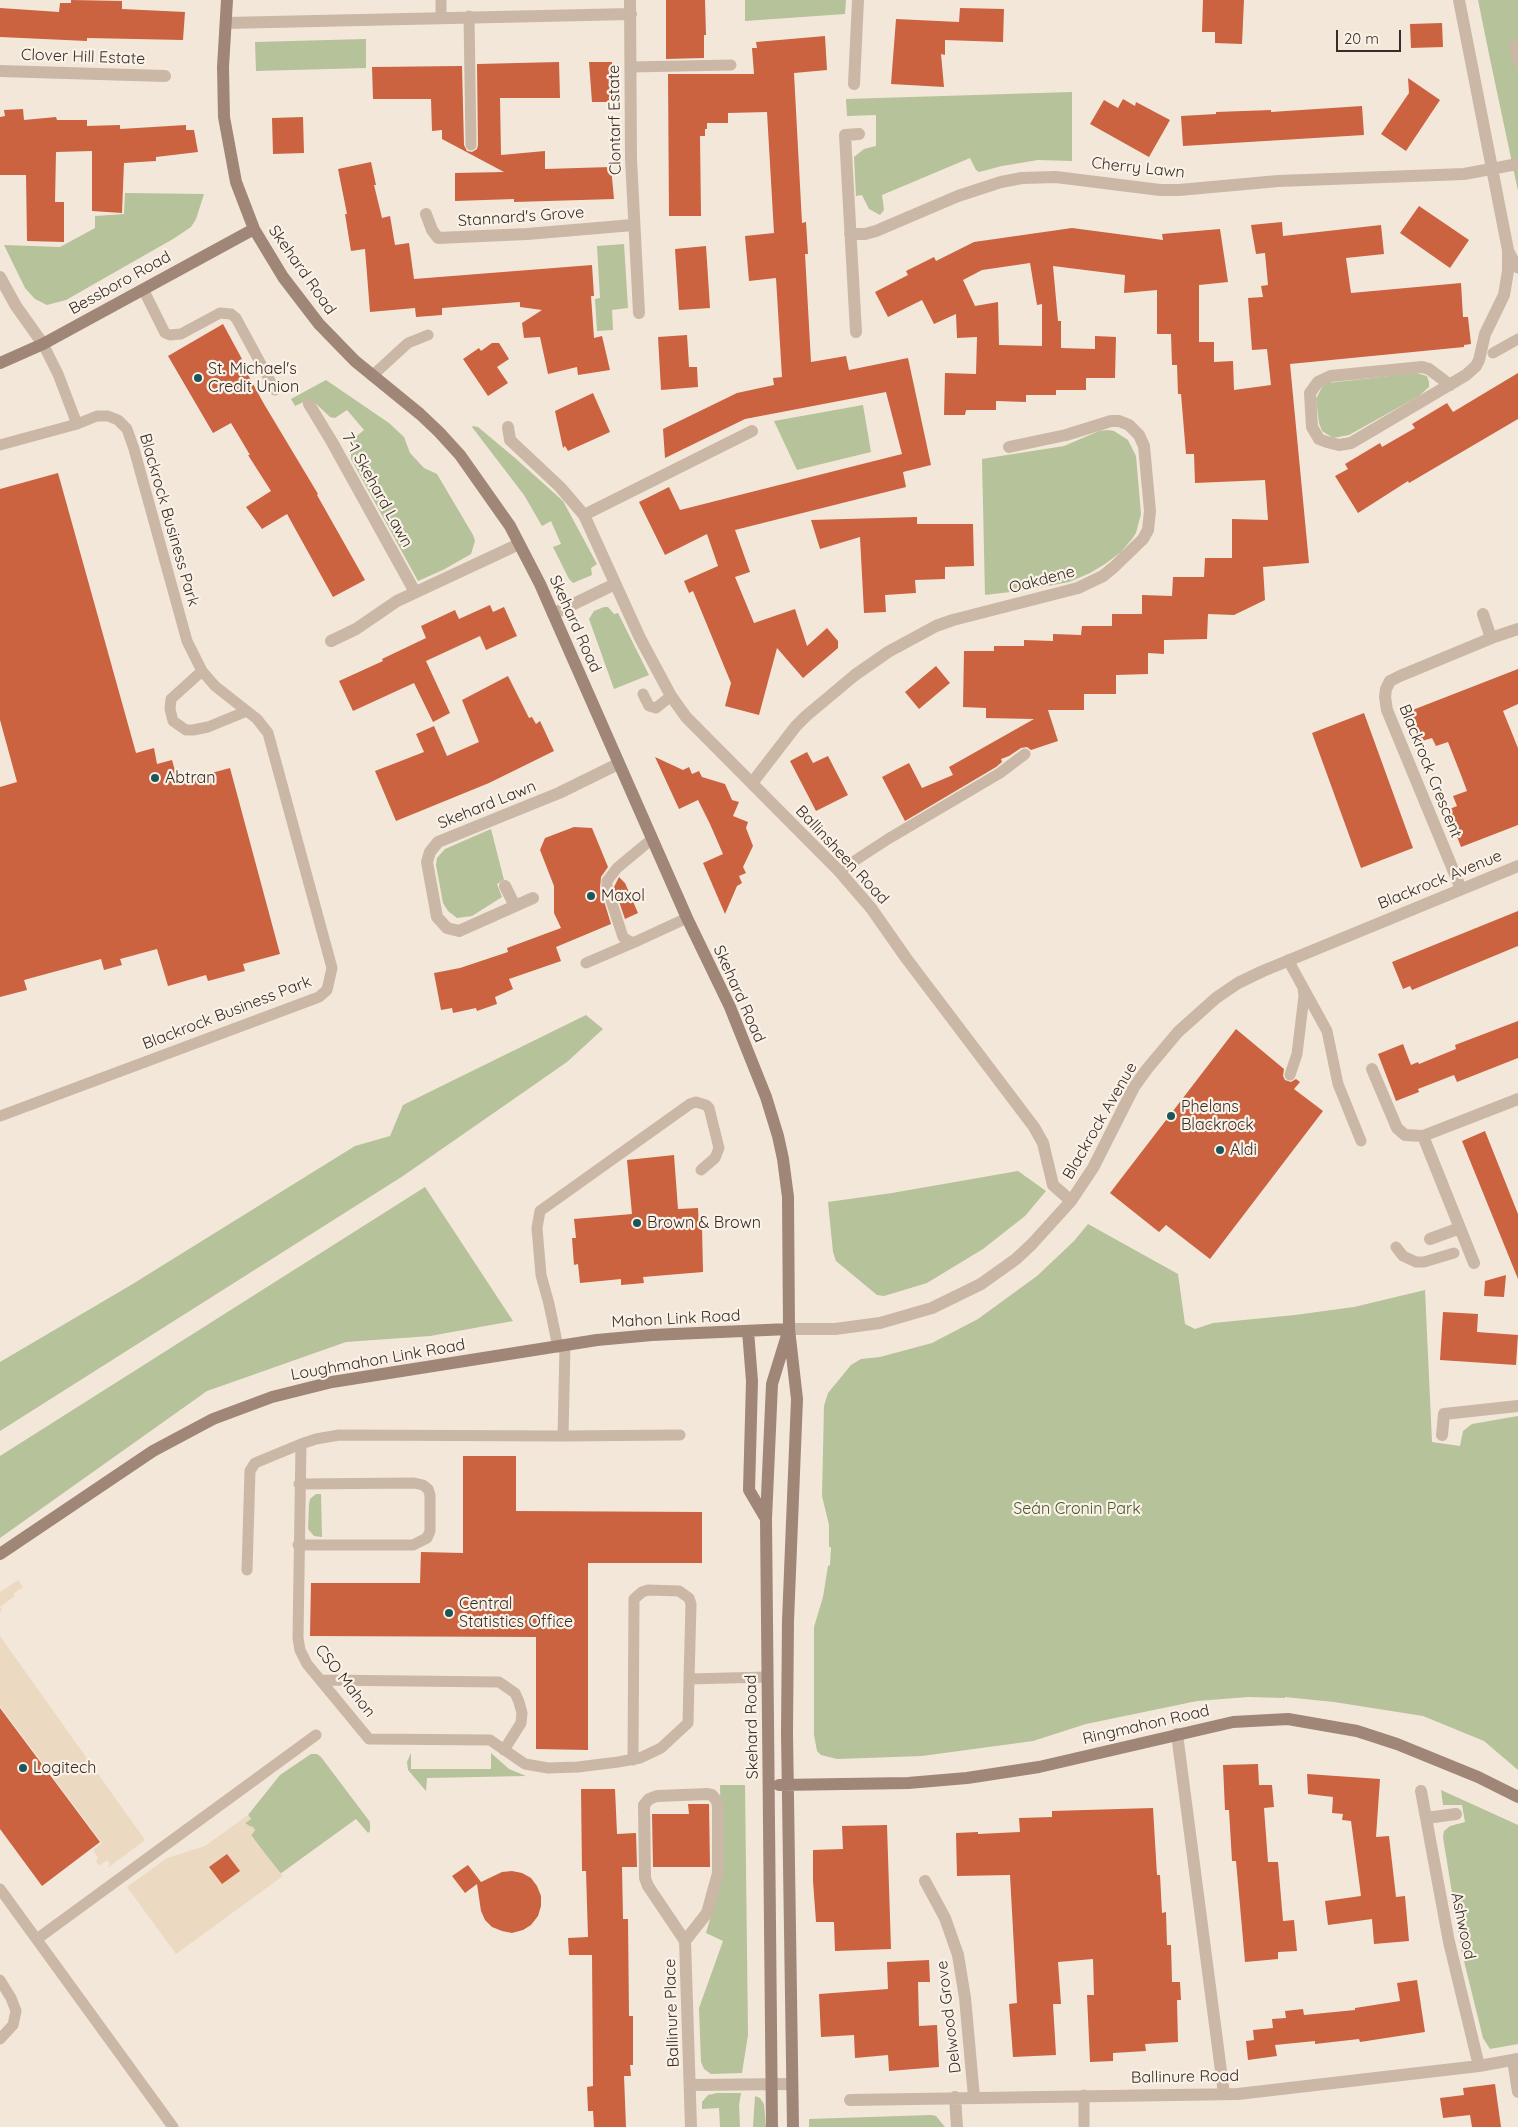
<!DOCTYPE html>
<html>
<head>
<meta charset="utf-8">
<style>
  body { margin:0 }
  #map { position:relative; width:1518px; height:2127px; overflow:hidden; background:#f3e7da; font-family:Quicksand,sans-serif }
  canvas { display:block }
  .scale { position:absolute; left:1336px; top:30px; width:65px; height:22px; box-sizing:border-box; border:2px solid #372c27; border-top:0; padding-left:6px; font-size:15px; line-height:18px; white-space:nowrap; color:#372c27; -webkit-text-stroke:4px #faf1e7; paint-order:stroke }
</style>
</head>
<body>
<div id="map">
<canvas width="1518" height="2127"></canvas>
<div class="scale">20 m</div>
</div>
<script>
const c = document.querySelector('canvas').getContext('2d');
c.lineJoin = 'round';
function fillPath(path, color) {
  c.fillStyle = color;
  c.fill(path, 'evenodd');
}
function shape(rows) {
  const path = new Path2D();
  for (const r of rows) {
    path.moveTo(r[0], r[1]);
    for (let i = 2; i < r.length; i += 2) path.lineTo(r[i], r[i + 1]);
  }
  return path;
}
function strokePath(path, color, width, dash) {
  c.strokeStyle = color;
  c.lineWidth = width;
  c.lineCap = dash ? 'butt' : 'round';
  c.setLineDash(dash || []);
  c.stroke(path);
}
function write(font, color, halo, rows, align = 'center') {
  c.font = font + ' Quicksand,sans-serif';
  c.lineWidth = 4.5;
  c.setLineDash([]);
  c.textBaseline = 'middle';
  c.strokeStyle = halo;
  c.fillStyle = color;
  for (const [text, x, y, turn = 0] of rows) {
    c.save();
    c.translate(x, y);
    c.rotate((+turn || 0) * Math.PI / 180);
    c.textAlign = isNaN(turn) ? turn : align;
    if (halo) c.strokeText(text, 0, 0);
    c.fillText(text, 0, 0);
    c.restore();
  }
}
fillPath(shape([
  [745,0,846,0,845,14,745,21],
  [1478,0,1518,0,1518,191,1490,59],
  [366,39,366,68,256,71,255,42],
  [1072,92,1072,161,1038,160,1002,166,979,172,976,170,970,158,882,195,884,210,880,215,869,209,862,195,856,196,854,157,864,149,876,146,876,115,847,116,846,99],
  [125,193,204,194,196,219,191,227,173,239,66,300,47,305,35,299,25,288,4,245,60,247,95,228,95,216,124,214],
  [624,244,628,308,612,310,613,330,597,331,595,299,600,298,597,246],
  [1416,373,1427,376,1429,382,1429,387,1419,396,1349,435,1333,438,1322,431,1319,423,1316,399,1322,387,1328,383],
  [326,380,389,423,404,437,410,453,424,468,437,474,473,535,475,541,471,554,443,570,418,581,351,459,351,441,364,430,347,410,335,418,330,417,313,401,308,400,295,406,291,399],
  [863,405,871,452,797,470,774,421],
  [473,426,478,427,515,458,563,501,597,564,591,568,592,575,573,583,569,579,553,547,561,544,551,521,542,526,524,495,472,427],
  [1108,430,1114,431,1128,440,1136,456,1141,514,1136,533,1132,539,1121,552,1105,564,1090,573,1069,582,1027,590,985,595,982,459,1064,446,1099,431],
  [604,607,608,607,614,614,618,613,649,675,614,689,589,619,594,611],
  [491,829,504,880,497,884,502,897,472,916,457,918,448,911,443,903,436,865,437,858,445,849],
  [586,1015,603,1029,567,1062,403,1176,0,1431,0,1362,131,1285,355,1146,390,1136,403,1105],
  [1018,1171,1046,1191,1025,1216,983,1249,927,1283,884,1296,877,1295,836,1261,833,1252,828,1202,892,1193],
  [425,1187,513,1321,430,1336,346,1342,207,1391,0,1538,0,1456],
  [1088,1224,1178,1274,1185,1324,1195,1329,1213,1323,1295,1315,1354,1307,1425,1290,1432,1442,1460,1446,1463,1431,1472,1424,1518,1416,1518,1770,1484,1741,1423,1716,1334,1702,1285,1697,1285,1698,1248,1697,1197,1701,1086,1724,1033,1741,922,1756,837,1759,821,1755,817,1751,814,1735,814,1627,823,1597,828,1566,830,1565,831,1547,829,1547,829,1525,822,1496,824,1406,828,1393,851,1365,861,1359,880,1357,932,1343,978,1319,1037,1276,1074,1241],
  [316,1494,321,1494,322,1537,314,1536,308,1529,309,1504,310,1499],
  [411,1753,411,1769,491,1769,491,1753,509,1769,526,1776,427,1778,426,1791,408,1770,407,1762],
  [311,1754,317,1754,321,1757,370,1822,370,1831,368,1833,356,1819,280,1874,251,1835,255,1830,245,1823,251,1819,248,1815,280,1775],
  [720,1785,745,1785,748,2035,742,2073,711,2074,704,2069,701,2062,699,2008,723,1941,706,1933,722,1878],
  [1441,1790,1518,1825,1518,2044,1490,2049,1483,2038,1461,1949,1443,1837,1444,1831,1450,1826,1465,1822,1462,1805,1443,1805],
  [717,2093,741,2093,739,2105,740,2127,720,2127,719,2108,702,2109,702,2102,708,2095],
  [755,2096,760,2098,764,2104,766,2127,753,2127],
  [931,2115,936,2116,945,2127,809,2127,809,2119]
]), '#b5c29a');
fillPath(shape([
  [18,1580,23,1587,13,1594,15,1596,0,1607,2,1610,0,1612,0,1592],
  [0,1636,145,1840,109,1867,108,1866,110,1864,107,1860,99,1866,96,1861,98,1858,93,1850,102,1843,0,1706],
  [248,1815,251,1819,245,1823,250,1827,252,1826,255,1830,251,1836,283,1876,176,1954,127,1887,167,1858,205,1846]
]), '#ecd9c1');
fillPath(shape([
  [71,0,122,1,122,9,185,12,183,40,87,38,87,41,0,37,0,8,59,12,60,3,71,3],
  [666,0,705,0,706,35,704,35,704,58,666,59],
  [1203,0,1244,0,1242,44,1215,43,1215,32,1202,32],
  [960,8,1004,9,1003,42,945,40,945,55,941,54,944,87,891,84,896,19,959,22],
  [1442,23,1443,47,1411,48,1410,24],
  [825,36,827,70,794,73,802,223,806,222,808,254,805,254,811,362,846,356,849,370,908,358,931,465,903,472,906,487,735,530,750,572,735,577,754,623,795,609,807,646,827,628,838,641,838,648,803,678,777,648,759,715,725,706,731,683,693,591,689,593,684,581,718,566,707,534,665,555,639,502,669,487,680,510,902,454,886,392,745,419,665,458,663,429,737,393,774,385,773,378,782,377,776,278,749,281,745,236,774,233,767,112,728,113,728,123,707,123,707,129,705,129,705,136,700,136,701,216,669,216,668,74,754,74,752,48,757,48,756,42],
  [559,62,560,98,500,98,501,155,545,151,545,169,611,167,614,199,514,202,514,199,455,201,455,173,504,172,442,139,442,130,432,131,431,99,373,99,372,67,462,66,464,145,467,151,472,152,477,149,478,145,477,64],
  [589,62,612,62,613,102,592,102],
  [1408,78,1440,100,1406,151,1381,134,1409,93],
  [1123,99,1135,106,1136,102,1170,120,1149,157,1090,124,1104,100,1118,108],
  [1362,106,1364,135,1183,146,1181,116,1216,114,1216,112,1271,110,1271,112],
  [23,109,24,120,56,117,57,120,87,120,87,126,120,125,120,129,186,125,186,130,194,130,198,152,156,157,156,161,124,163,122,213,92,211,92,151,56,152,55,202,64,202,64,242,27,241,26,175,0,175,0,117,5,116,4,110],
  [303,117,304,153,273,154,272,118],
  [371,162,376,185,374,185,382,218,390,216,395,245,409,243,414,279,592,265,594,296,591,296,594,338,602,336,610,370,578,375,577,367,548,374,540,337,524,338,522,323,542,310,520,307,520,302,442,308,442,315,416,317,415,308,370,312,365,249,351,251,345,214,347,214,338,169],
  [1419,206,1469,240,1450,268,1400,233],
  [1282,222,1283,236,1381,225,1384,254,1346,258,1351,293,1461,283,1463,317,1468,317,1471,344,1464,345,1464,347,1290,364,1309,563,1263,567,1265,600,1234,615,1208,614,1207,639,1164,640,1164,654,1148,653,1148,674,1116,675,1116,694,1084,694,1084,710,1048,710,1058,741,1031,750,1027,747,1021,748,1009,756,1001,759,1002,762,996,767,905,821,882,777,909,763,922,788,953,775,949,767,1034,719,986,718,986,708,963,707,964,651,994,651,994,646,1024,646,1024,640,1053,641,1053,634,1081,635,1082,626,1112,626,1112,614,1142,614,1142,595,1172,596,1173,577,1204,577,1205,558,1232,558,1232,519,1268,520,1265,480,1195,483,1194,454,1186,454,1181,394,1178,394,1177,365,1172,365,1171,334,1157,334,1157,290,1124,293,1125,275,1053,266,1058,321,1061,321,1061,348,1095,349,1095,336,1116,337,1115,378,1086,378,1086,390,1056,390,1056,395,1026,395,1026,402,996,401,996,410,966,410,965,415,944,415,945,373,976,374,977,337,957,338,956,314,934,324,922,300,888,317,875,292,908,275,906,271,934,257,936,261,974,242,1072,228,1163,240,1162,234,1220,229,1228,282,1199,285,1199,342,1214,342,1214,362,1233,361,1234,390,1271,385,1267,349,1252,350,1248,298,1263,297,1261,286,1268,285,1265,253,1256,254,1251,225],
  [1030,263,1037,305,1042,304,1042,346,999,345,998,302,975,306,963,280,982,270],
  [706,246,710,308,679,310,675,249],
  [223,324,242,359,240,360,264,404,318,494,317,495,365,580,333,597,287,514,262,529,246,507,271,491,248,455,250,455,231,423,213,433,168,356],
  [687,335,689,367,697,367,698,387,661,390,658,337],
  [492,343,499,343,509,359,497,367,508,383,488,396,463,359,479,348,481,351],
  [1518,373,1518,419,1409,483,1408,481,1358,513,1335,476,1348,469,1345,464,1380,443,1382,447,1415,428,1412,424,1447,403,1453,412],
  [593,393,610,432,568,451,565,446,563,448,555,411],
  [58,473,136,753,154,748,157,764,172,760,178,782,230,768,280,954,243,964,245,971,208,981,206,975,168,986,157,949,120,959,122,965,104,970,101,959,24,980,27,990,0,997,0,787,17,782,0,720,0,489],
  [917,517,917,524,973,524,974,566,945,567,945,579,915,580,916,593,885,595,886,612,864,613,860,537,820,549,811,520],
  [490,605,493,612,504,607,517,636,486,650,480,636,426,661,450,713,433,722,414,683,353,711,339,681,383,661,382,659,426,638,421,626,455,610,459,619],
  [936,666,950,683,919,709,905,692],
  [1518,669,1518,704,1503,711,1518,748,1518,825,1461,847,1447,810,1457,806,1453,796,1467,791,1461,775,1448,742,1436,746,1432,738,1422,741,1410,711],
  [508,676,529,718,532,717,536,724,540,721,554,751,489,783,396,821,375,771,424,752,416,734,434,726,447,756,479,742,462,700],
  [1364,713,1413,848,1361,868,1312,733],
  [807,752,813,763,828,756,848,795,816,811,790,761],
  [655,757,683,770,689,767,692,774,699,771,702,777,725,784,732,800,739,802,733,816,748,822,746,828,753,846,743,867,746,873,739,876,742,883,737,886,725,914,703,863,723,854,710,824,698,800,679,809],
  [574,827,592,828,608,867,601,877,600,888,611,924,556,947,561,961,509,979,513,989,495,997,497,1004,477,1011,476,1008,453,1013,452,1008,441,1010,434,973,460,968,508,952,507,948,561,928,554,913,554,886,540,850,545,838],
  [619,877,625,883,638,913,625,919,614,887],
  [1518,911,1518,946,1412,990,1410,986,1403,989,1392,962],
  [1518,1021,1518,1058,1457,1082,1454,1075,1418,1089,1419,1092,1396,1101,1378,1054,1403,1044,1411,1065,1418,1062,1419,1064,1456,1049,1455,1045],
  [1236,1029,1284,1069,1283,1076,1285,1080,1291,1082,1296,1079,1300,1082,1294,1089,1323,1111,1210,1259,1166,1225,1159,1232,1110,1193],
  [1485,1131,1518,1214,1518,1279,1462,1141],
  [674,1155,678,1209,698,1208,699,1228,702,1227,703,1272,643,1277,644,1283,633,1284,621,1285,621,1279,580,1283,578,1264,574,1265,572,1238,576,1238,574,1219,632,1214,627,1160],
  [1506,1275,1504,1297,1484,1296,1485,1281],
  [1443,1312,1478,1314,1477,1332,1518,1335,1516,1365,1440,1360],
  [463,1456,516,1456,516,1511,702,1512,702,1563,588,1563,588,1750,536,1749,536,1637,310,1636,311,1583,420,1583,421,1552,463,1553],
  [0,1708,100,1842,42,1886,0,1829],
  [1258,1764,1259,1785,1272,1785,1274,1807,1264,1808,1268,1862,1278,1862,1283,1921,1294,1920,1297,1951,1278,1952,1278,1959,1245,1962,1236,1861,1232,1861,1229,1810,1225,1810,1223,1765],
  [1307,1774,1380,1779,1376,1837,1389,1836,1396,1897,1405,1896,1409,1941,1374,1944,1372,1919,1328,1925,1325,1901,1361,1896,1351,1821,1342,1820,1343,1814,1332,1813,1333,1797,1308,1794],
  [581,1789,615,1789,617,1834,636,1833,637,1867,622,1867,623,1919,628,1919,629,2016,633,2016,633,2065,630,2065,631,2076,624,2076,626,2127,594,2127,593,2111,588,2111,587,2087,593,2086,592,1955,569,1955,568,1938,588,1937,586,1871,582,1871],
  [688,1804,709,1804,710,1867,653,1867,652,1814,689,1814],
  [1153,1808,1157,1875,1160,1875,1162,1913,1166,1912,1167,1945,1171,1945,1172,1982,1180,1982,1181,2000,1177,2000,1178,2042,1145,2044,1146,2051,1113,2053,1113,2061,1090,2062,1087,1995,1094,1995,1093,1959,1058,1962,1061,2004,1053,2004,1056,2055,1013,2057,1009,2004,1017,2003,1010,1875,957,1876,956,1833,978,1832,978,1834,1020,1832,1019,1818,1052,1817,1052,1811],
  [887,1825,891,1949,835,1951,834,1922,816,1922,813,1881,813,1850,843,1849,842,1826],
  [227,1854,240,1871,222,1884,209,1867],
  [468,1865,481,1882,502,1872,512,1871,522,1873,531,1878,537,1886,541,1896,541,1906,538,1916,531,1925,523,1930,512,1933,502,1931,492,1927,485,1920,481,1911,477,1884,465,1893,452,1876],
  [929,1960,930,1982,918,1982,919,2026,937,2025,939,2067,889,2071,888,2055,855,2058,854,2035,821,2037,819,1994,888,1989,887,1962],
  [1417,1980,1425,2032,1360,2042,1359,2039,1315,2044,1315,2041,1275,2045,1277,2056,1248,2060,1246,2041,1254,2040,1253,2030,1273,2028,1272,2019,1286,2018,1285,2011,1303,2009,1304,2015,1355,2010,1355,2008,1400,2001,1397,1983],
  [1495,2084,1501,2127,1472,2127,1470,2115,1443,2118,1440,2098,1464,2095,1463,2088]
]), '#cb6240');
strokePath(shape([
  [469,16,471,145],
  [441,17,441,0],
  [631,67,731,65],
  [1508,250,1518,268],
  [143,289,165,333,170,335,181,334,220,313,231,314,236,318,275,390],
  [43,344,58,374,77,424],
  [1493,353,1518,339],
  [372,376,408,343,428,335],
  [0,445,77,424,97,416,108,416,118,420,127,429,134,449,187,641,202,671,215,686,257,719,268,733,332,968,327,990,319,997,0,1116],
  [202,671,171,699,170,709,173,721,186,730,193,730,208,727,247,711],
  [643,694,649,706,656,708,671,696],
  [652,839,617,868,607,881,607,888,623,937,630,942,635,942,687,918],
  [839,871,888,839,1000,773,1025,754],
  [1288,960,1327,1031,1338,1084,1361,1141],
  [586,963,635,942],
  [1290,1075,1297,1054,1304,996,1303,988],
  [1396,1247,1403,1256,1416,1262,1424,1262,1454,1253],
  [565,1346,563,1436,339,1435,316,1439,301,1444,298,1638,300,1650,307,1664,369,1739,490,1740,525,1764,548,1768,578,1767,618,1762,640,1758,661,1748,688,1723,689,1679,767,1677],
  [558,1347,549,1304,541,1275,537,1228,540,1211,690,1104,696,1102,706,1105,709,1108,719,1148,715,1158,701,1170],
  [563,1436,680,1435],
  [298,1545,413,1545,427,1538,430,1531,430,1495,428,1489,423,1485,414,1483,299,1484],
  [247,1570,250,1471,255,1463,301,1444],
  [322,1680,499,1682,515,1693,519,1702,522,1713,521,1723,504,1750],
  [633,1760,634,1599,642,1592,648,1590,679,1591,689,1598,691,1604,689,1679],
  [0,1889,173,2127],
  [37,1939,316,1735],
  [0,1980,11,1998,16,2011,13,2025,0,2039],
  [1084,2127,1084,2095]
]), '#cbb7a6', 11);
strokePath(shape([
  [630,0,631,159,639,313],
  [226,23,631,14],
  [1515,46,1518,61],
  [0,71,165,76],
  [854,84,858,0],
  [426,214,432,230,438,238,527,234,633,225],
  [850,234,865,234,876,231,958,196,1001,182,1022,178,1056,177,1160,190,1179,190,1278,181,1464,174,1518,164],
  [0,277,16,306,43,344],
  [856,332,845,135,859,134],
  [1450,385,1429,369,1422,367,1331,376,1318,382,1310,393,1312,427,1319,439,1327,442,1339,445,1351,443,1466,375,1476,366,1479,360,1485,334,1504,295,1508,271,1508,250,1459,0],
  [309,404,332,442,415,592],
  [508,427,510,440,560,487,584,515,640,638,671,696,686,717,839,871,871,908,906,958,1034,1127,1043,1143,1053,1185,1071,1201],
  [584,515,752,431],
  [553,614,615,584],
  [1483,614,1491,638],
  [331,641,356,629,397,601,519,544],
  [752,783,796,726,806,716,855,675,888,652,936,626,953,620,1078,588,1103,576,1114,567,1143,539,1148,530,1150,511,1144,446,1139,435,1129,425,1119,421,1111,421,1066,435,1009,447],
  [505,886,515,906],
  [1461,889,1387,710,1385,697,1386,689,1390,681,1400,676,1494,637,1518,629],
  [533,898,459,931,447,928,437,917,427,862,430,852,438,842,559,793,618,764],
  [1372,1069,1397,1128,1405,1135,1423,1136,1518,1099],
  [1423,1136,1474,1263],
  [1430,1239,1460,1228],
  [789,1329,835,1329,880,1323,932,1308,981,1284,1016,1259,1032,1244,1071,1201,1093,1168,1134,1087,1147,1069,1178,1032,1216,998,1238,983,1263,971,1518,866],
  [1442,1435,1444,1414,1518,1406],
  [1177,1734,1224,2094],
  [1421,1791,1449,1942,1479,2066],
  [1426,1818,1456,1814],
  [925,1881,945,1918,958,1955,965,1998,974,2097],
  [685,1941,707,1913,718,1873,718,1807,717,1801,712,1795,708,1794,657,1796,649,1799,644,1805,645,1878,648,1886,685,1941,691,2127],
  [1513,2060,1518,2092],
  [691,2085,792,2084],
  [955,2097,957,2127],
  [850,2100,1238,2094,1479,2066,1518,2059]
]), '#cbb7a6', 12);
strokePath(shape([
  [227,0,223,67,224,117,236,182,254,229,283,277,319,324,355,361,420,414,439,432,460,455,510,526,540,584,687,918,730,1007,766,1097,778,1136,783,1159,788,1197,789,1329,797,1399,788,1621,787,1732,793,2127],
  [0,363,43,344,254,229],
  [748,1331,752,1381,749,1490,766,1519],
  [0,1554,153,1451,213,1419,272,1397,332,1382,597,1340,652,1335,789,1329],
  [779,1785,908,1783,967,1778,1039,1767,1233,1722,1288,1719,1357,1731,1397,1744,1478,1777,1518,1797],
  [772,2127,766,1519,772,1384,788,1332]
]), '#9f8677', 12);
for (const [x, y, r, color] of [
  [198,378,5,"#1b565a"],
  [155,778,5,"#1b565a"],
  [591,896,5,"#1b565a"],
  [1171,1116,5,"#1b565a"],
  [1220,1150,5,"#1b565a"],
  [637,1223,5,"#1b565a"],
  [449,1613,5,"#1b565a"],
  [23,1768,5,"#1b565a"]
]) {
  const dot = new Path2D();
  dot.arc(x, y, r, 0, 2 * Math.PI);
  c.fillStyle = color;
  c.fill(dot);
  strokePath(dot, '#faf1e7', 2);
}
write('16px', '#372c27', '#faf1e7', [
  ["Clover Hill Estate",83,57,2],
  ["Clontarf Estate",615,120,-91],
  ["Cherry Lawn",1138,168,6],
  ["Stannard's Grove",521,217,-4],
  ["Skehard Road",302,270,55],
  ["Bessboro Road",120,283,-29],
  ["7-1 Skehard Lawn",377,490,61],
  ["Blackrock Business Park",169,520,74],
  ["Oakdene",1042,580,-15],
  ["Skehard Road",575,624,66],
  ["Blackrock Crescent",1430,771,68],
  ["Skehard Lawn",487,805,-22],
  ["Ballinsheen Road",842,855,47],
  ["Blackrock Avenue",1440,880,-22],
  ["Skehard Road",739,994,66],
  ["Blackrock Business Park",227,1013,-21],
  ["Blackrock Avenue",1100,1121,-60],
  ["Mahon Link Road",676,1319,-3],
  ["Loughmahon Link Road",378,1360,-10],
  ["CSO Mahon",345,1681,52],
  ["Ringmahon Road",1146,1725,-13],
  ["Skehard Road",752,1727,-91],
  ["Ashwood",1463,1926,78],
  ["Ballinure Place",672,2013,-92],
  ["Delwood Grove",949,2017,-97],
  ["Ballinure Road",1185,2077,-1]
]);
write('16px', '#372c27', '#faf1e7', [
  ["St. Michael's",208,369],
  ["Credit Union",208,387],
  ["Abtran",165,778],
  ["Maxol",601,896],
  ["Phelans",1181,1107],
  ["Blackrock",1181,1125],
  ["Aldi",1230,1150],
  ["Brown & Brown",647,1223],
  ["Central",459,1604],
  ["Statistics Office",459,1622],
  ["Logitech",33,1768]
], 'left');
write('16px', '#46562a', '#faf1e7', [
  ["Seán Cronin Park",1077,1509]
]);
</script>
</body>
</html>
